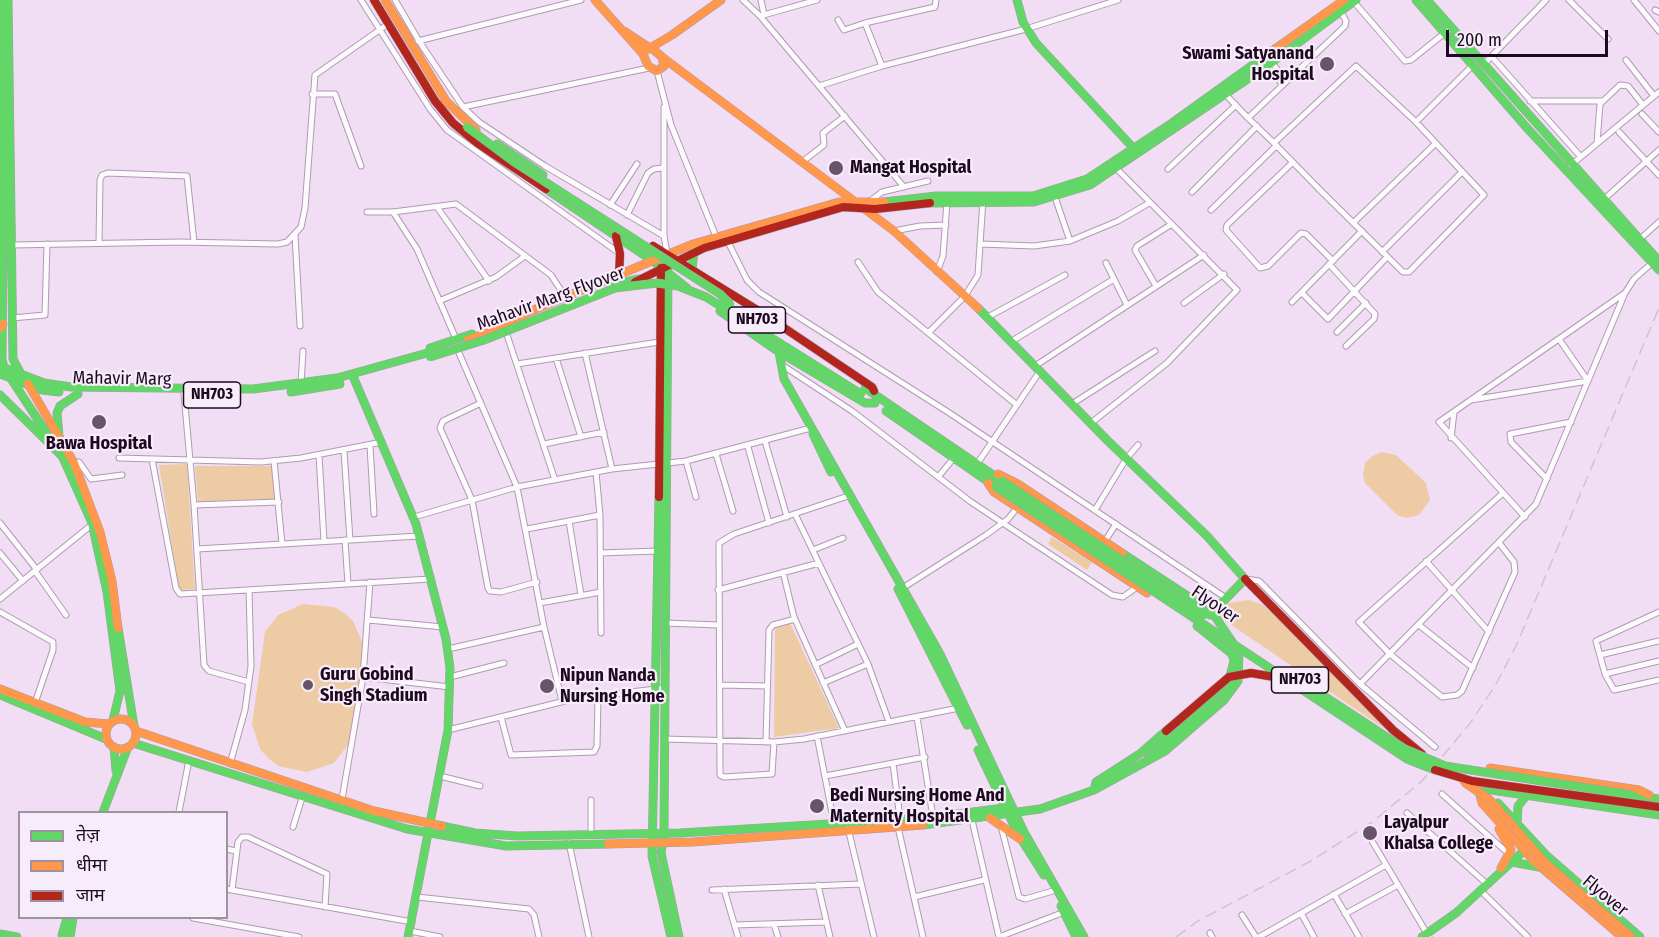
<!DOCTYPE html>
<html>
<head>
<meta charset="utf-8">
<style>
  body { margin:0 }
  #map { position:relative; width:1659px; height:937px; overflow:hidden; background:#f1def4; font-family:"Fira Sans Condensed","Noto Sans Devanagari",sans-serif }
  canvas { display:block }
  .legend { position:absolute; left:18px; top:811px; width:210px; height:108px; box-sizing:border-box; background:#f7ecf9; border:2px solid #a091a2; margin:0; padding:8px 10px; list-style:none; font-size:18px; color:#1e0920 }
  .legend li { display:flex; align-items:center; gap:12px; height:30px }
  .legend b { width:30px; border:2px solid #a091a2 }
  .scale { position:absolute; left:1446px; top:30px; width:162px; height:27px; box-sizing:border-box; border:3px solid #1e0920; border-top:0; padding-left:8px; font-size:18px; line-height:21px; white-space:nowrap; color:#1e0920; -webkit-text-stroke:4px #f7ecf9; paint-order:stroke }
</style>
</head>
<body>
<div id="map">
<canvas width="1659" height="937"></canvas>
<ul class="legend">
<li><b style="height:8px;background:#63d668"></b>तेज़</li>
<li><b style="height:8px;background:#ff974d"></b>धीमा</li>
<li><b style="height:8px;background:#b3261e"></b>जाम</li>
</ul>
<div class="scale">200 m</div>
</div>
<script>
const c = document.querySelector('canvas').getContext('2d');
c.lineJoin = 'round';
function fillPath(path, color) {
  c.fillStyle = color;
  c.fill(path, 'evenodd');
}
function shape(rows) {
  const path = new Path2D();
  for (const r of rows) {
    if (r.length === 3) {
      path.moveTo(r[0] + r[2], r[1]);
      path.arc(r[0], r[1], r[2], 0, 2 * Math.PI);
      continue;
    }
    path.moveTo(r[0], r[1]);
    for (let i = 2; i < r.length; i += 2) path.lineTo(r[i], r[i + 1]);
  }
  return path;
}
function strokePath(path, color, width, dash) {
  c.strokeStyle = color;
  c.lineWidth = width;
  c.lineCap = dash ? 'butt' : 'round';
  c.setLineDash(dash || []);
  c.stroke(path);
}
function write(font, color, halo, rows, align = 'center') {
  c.font = font + ' "Fira Sans Condensed",sans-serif';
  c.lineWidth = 4.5;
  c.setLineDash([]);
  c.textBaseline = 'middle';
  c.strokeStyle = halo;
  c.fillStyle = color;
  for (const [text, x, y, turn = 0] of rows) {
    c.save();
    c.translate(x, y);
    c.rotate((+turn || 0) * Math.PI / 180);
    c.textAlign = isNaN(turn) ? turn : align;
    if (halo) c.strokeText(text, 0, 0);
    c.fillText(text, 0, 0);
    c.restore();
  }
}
fillPath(shape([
  [1381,452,1396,455,1426,483,1430,500,1419,515,1406,518,1397,515,1365,483,1363,475,1365,463,1371,457],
  [187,464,195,589,179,590,159,465],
  [195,466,273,466,275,499,198,502],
  [1052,537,1092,562,1087,570,1048,544],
  [1249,600,1263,605,1280,620,1391,733,1218,616,1229,603],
  [303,604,334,607,344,613,353,621,364,646,351,741,334,763,307,772,278,766,268,758,260,749,252,724,265,632,278,615],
  [790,623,839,728,774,737,775,627]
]), '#edcba5');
const street = shape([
  [361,0,430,109,447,130,619,253],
  [395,0,419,41,463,107,479,122,545,166,664,236],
  [743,0,760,16,904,187],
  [761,0,764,15],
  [1569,0,1608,39],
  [1634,0,1659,31],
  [1354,2,1405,61,1411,60,1451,28],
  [1655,10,1659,12],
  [760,16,817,0],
  [838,20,844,30,865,23],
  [418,41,581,0],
  [1492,57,1581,157],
  [1626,60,1654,96],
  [1272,63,1287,81],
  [1483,65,1546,0],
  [882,66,865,23,935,7,936,0],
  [1267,66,1283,85],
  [657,71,671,125,717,239],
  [819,86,882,66,1026,29,1118,0],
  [312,94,335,94,361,166],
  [1225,94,1248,118,1274,143,1321,191,1403,272,1409,272,1484,195,1416,122,1356,66,1274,143],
  [1530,101,1602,101],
  [463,107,649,68],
  [664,107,664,236,667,253],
  [1642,114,1659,132],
  [1248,118,1345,26,1346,21,1341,12],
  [1416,122,1473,65],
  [1619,132,1659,175],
  [1597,143,1600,104,1620,85,1628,86,1643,105],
  [802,162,824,145,823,133,845,116],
  [1292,163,1227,225,1226,230,1260,268,1268,266,1301,233,1306,234,1333,261],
  [1571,165,1659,92],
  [1168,169,1236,105],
  [1192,192,1257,126],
  [1055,197,1070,241],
  [1602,201,1659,150],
  [866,204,882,192,928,181],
  [610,205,637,164],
  [437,207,489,281],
  [1211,210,1276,146],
  [367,212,393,212,456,204,551,275,566,298],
  [393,212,417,249,456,339],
  [627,215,648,173,654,169,663,168],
  [1353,223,1435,144],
  [894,231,920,226,946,225],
  [295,235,300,326],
  [727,240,747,280,759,292,951,414,1226,598],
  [1639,240,1659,222],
  [99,243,100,180,102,175,108,173,187,176,194,242],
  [981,244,1034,246,1070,241,1118,221,1149,203],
  [12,245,179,242,278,244,287,242,301,227,305,208,315,75,388,24],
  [1382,252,1462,172],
  [858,262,878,292,1017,405],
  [1106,263,1127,305],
  [1329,264,1375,314,1374,319,1346,346],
  [937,272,943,256,947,202],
  [1156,286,1135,250,1137,246,1172,224],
  [1302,293,1328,319,1387,257],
  [439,301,496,277,525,256],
  [1292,302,1362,231],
  [1184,303,1224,274],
  [988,317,1065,275],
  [12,318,45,315,47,244],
  [929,332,965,296,978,275,983,199],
  [1337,332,1366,303],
  [507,335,555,480],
  [1012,341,1114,279],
  [459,353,517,487,544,627,562,701],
  [585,353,612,469],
  [556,358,581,437],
  [517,364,659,342],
  [782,365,852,411,971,502,1112,595,1123,597,1137,587],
  [1035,366,1204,255],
  [301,384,303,351],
  [184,394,194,505,204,665,209,671,249,682],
  [1471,400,1588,381,1559,339],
  [481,403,443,421,440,428,472,500,488,588,490,591,501,592,537,582],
  [1072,404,1155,351],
  [1091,423,1167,363,1237,290,1115,167],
  [1451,438,1454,412],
  [765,441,787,517],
  [544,444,604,432],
  [370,446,374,514],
  [748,447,769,523],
  [344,451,350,540],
  [716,454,733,511],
  [319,455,324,541],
  [119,458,261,462,301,458,382,442],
  [152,459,176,588,180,594,431,579],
  [274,461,282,544],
  [686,461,696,497],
  [74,463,79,462,91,479,122,475],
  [977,464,1040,371],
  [596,472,600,515,601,633],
  [938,477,953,459],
  [1547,479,1511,442,1510,434,1571,422],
  [194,505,279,502],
  [1095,510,1126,459,1138,445],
  [795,514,868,664,889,722],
  [414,517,517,487,612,469,686,461,811,428],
  [1525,517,1439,422,1625,293],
  [569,521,581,595],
  [0,523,37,570],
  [527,529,600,515],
  [345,540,348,584],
  [1105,541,1116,524],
  [1500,544,1514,562,1515,572,1462,691,1457,695,1442,697,1390,654,1359,622,1503,493],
  [197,549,419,536],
  [813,550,843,538],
  [0,553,23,581],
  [600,553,658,551],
  [1426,561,1489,632],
  [35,571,66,615],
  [783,572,794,617,845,731],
  [1246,579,1259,581,1263,585,1360,684,1435,747],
  [901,589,986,535,1008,519,1017,508],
  [718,590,819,563],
  [0,599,94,523],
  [540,603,601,592],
  [0,612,53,642,53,650,35,703],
  [1659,612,1596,641,1605,674,1614,690,1659,680],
  [368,620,443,627],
  [664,623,719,625],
  [1419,625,1473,668],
  [448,649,544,627],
  [1600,655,1659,641],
  [815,665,858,644],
  [1605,674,1659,661],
  [363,677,450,687],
  [450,677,504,663],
  [823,683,868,664],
  [1360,684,1536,504,1625,293,1634,279,1652,263],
  [720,685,767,686],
  [501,717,511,755,594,752,597,746,598,696],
  [917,717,933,817],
  [448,730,573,699,664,688],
  [817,736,834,823],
  [664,739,774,742,804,739,959,708],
  [766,742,769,630,773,625,795,619],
  [774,742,772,774,724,777,720,775,719,543,734,534,851,495],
  [893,763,900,819],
  [230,764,245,710,251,666,249,590],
  [440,776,480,786],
  [825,776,925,757],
  [1442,794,1510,855],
  [342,799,363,677,370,582],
  [591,800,591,835],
  [179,812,189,760],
  [1407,813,1487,884],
  [972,820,999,937],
  [1001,826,1019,897,1025,899,1053,891],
  [293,827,302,798],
  [898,827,923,937],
  [848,828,874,937],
  [1372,841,1429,937],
  [569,843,589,937],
  [226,849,236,851],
  [818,885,830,937],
  [226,889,412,922],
  [724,889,738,937],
  [232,890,238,842,242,837,248,837,327,874,325,907],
  [712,890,861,884],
  [1480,890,1528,937],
  [1334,894,1359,937],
  [417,897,529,909,534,915,539,937],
  [914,897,984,880],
  [1301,913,1314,937],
  [1345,914,1398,885],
  [1242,915,1256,937],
  [193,918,299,937],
  [774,924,778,937],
  [735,925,826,922],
  [410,931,440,937],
  [1210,933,1212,937],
  [999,937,1067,911],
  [1259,937,1386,865]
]);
const fast = shape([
  [0,0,4,101,2,359,4,368,63,458,92,523,107,592,120,691,113,720],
  [8,0,13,359,21,374],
  [1017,0,1023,22,1036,43,1137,152],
  [1416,0,1527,128,1659,270],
  [1427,0,1659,261],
  [497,144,543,175],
  [546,189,653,261,687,288],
  [884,202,936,196,1033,196,1087,179,1172,123,1275,49],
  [930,203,1034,202,1090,185,1267,66,1356,0],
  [668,269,664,834,661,853,679,937],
  [692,270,694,251],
  [610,285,639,279],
  [978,308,1107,440,1207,536,1245,579,1210,615],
  [720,311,779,352,865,403,875,403],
  [430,348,472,334],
  [779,352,784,379,940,654,1024,832,1084,937],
  [0,366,44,383,71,387,253,389,337,378,438,350],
  [0,374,42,390,59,392],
  [352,374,416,524,446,639,450,668,448,730,408,937],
  [865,388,1002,481],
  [291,392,340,384],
  [0,395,61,455],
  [886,411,996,487],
  [813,434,831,472],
  [59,436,57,413,60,406,78,394],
  [659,497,652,856,671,937],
  [898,589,967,725],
  [118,628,134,726],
  [0,695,106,739],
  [133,743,407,829,506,846,608,844],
  [114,747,116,771],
  [978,750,1018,834,1044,875],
  [1148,759,1228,684,1234,661,1232,654,1197,626],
  [1478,788,1659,815],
  [1094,790,1096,782,1141,753,1166,731],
  [1632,795,1659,799],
  [1498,803,1547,856,1640,937],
  [103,812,128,747],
  [1517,824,1518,806,1527,795],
  [923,825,1040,809,1094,790,1165,751,1224,700,1238,681,1239,652,1212,612,1122,553],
  [442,826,475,833,517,836,680,833,926,818,1012,807],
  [1512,862,1539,867],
  [1061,906,1076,937],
  [0,934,17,937],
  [62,935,67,918],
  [70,937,73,918],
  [1422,937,1456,913,1528,847]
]);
const slow = shape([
  [385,0,446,101,476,130],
  [595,0,643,54],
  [624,31,650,48,655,51,662,57,664,66,657,71,648,66,643,54,647,49,650,48,672,35,721,0],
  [1275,49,1344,0],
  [662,57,894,231,978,308],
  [517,317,693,244,839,202,884,202],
  [0,328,3,324],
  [468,340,523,319],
  [28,384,74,463,100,532,112,581,118,628],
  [998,474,1018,484,1122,553],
  [988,483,994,492,1147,593],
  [0,689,85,722,109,724],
  [121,734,15],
  [136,731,374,811,442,826],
  [1490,768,1639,790,1649,795],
  [1478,787,1482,803,1535,862,1622,937],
  [990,818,1020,839],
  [1499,829,1511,850,1501,868],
  [608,844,693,842,923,825]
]);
const jam = shape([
  [374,0,435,101,453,123,477,143,546,189],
  [616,236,620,254,619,277],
  [653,246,762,313,872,387,874,391],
  [635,282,704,248,843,207,875,209,930,203],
  [659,497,661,268],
  [1245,579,1393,730,1422,754]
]);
strokePath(street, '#ae9bb1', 7);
strokePath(fast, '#ae9bb1', 9);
strokePath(slow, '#ae9bb1', 9);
strokePath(jam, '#ae9bb1', 9);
strokePath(street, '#fdfafd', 5);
strokePath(fast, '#63d668', 8);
strokePath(slow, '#ff974d', 8);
strokePath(jam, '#b3261e', 8);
strokePath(shape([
  [1176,937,1198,921,1309,862,1371,823,1422,781,1471,722,1496,684,1516,646,1659,308]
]), '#ccc5cc', 1.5, [12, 6]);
const fastBridge = shape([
  [467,127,514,162,720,294,730,304],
  [430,357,484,340,615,288,657,283,678,286,706,297,861,394],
  [1002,481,1204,615],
  [996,487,1407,759,1435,770],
  [1301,681,1405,749,1445,766,1632,795]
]);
const slowBridge = shape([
  [1464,782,1490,800,1545,863,1631,937]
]);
const jamBridge = shape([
  [1166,731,1229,677,1251,673,1280,678],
  [1435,770,1472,781,1659,807]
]);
strokePath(fastBridge, '#ae9bb1', 9, []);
strokePath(slowBridge, '#ae9bb1', 9, []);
strokePath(jamBridge, '#ae9bb1', 9, []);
strokePath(fastBridge, '#63d668', 8);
strokePath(slowBridge, '#ff974d', 8);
strokePath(jamBridge, '#b3261e', 8);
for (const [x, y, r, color] of [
  [1327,64,8,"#68546a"],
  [836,168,8,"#68546a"],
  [99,422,8,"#68546a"],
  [308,685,6,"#68546a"],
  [547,686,8,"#68546a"],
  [817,806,8,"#68546a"],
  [1370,833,8,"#68546a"]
]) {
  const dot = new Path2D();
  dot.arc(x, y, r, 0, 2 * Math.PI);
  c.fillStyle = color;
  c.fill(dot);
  strokePath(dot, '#f7ecf9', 2);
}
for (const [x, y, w] of [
  [757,320,57],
  [212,395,57],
  [1300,680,57]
]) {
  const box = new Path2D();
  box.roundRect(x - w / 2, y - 13, w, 26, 4.5);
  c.fillStyle = '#f7ecf9';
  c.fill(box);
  strokePath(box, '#1e0920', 1.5);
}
write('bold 16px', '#1e0920', null, [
  ["NH703",757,320],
  ["NH703",212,395],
  ["NH703",1300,680]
]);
write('bold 18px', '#1e0920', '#f7ecf9', [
  ["Swami Satyanand",1314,54,"right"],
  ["Hospital",1314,75,"right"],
  ["Mangat Hospital",850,168],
  ["Bawa Hospital",99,444,"center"],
  ["Guru Gobind",320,675],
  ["Singh Stadium",320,696],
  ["Nipun Nanda",560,676],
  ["Nursing Home",560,697],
  ["Bedi Nursing Home And",830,796],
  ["Maternity Hospital",830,817],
  ["Layalpur",1384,823],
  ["Khalsa College",1384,844]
], 'left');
write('18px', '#1e0920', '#f7ecf9', [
  ["Mahavir Marg Flyover",551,299,-20],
  ["Mahavir Marg",122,379,1],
  ["Flyover",1215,605,34],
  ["Flyover",1605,896,40]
]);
</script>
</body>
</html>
